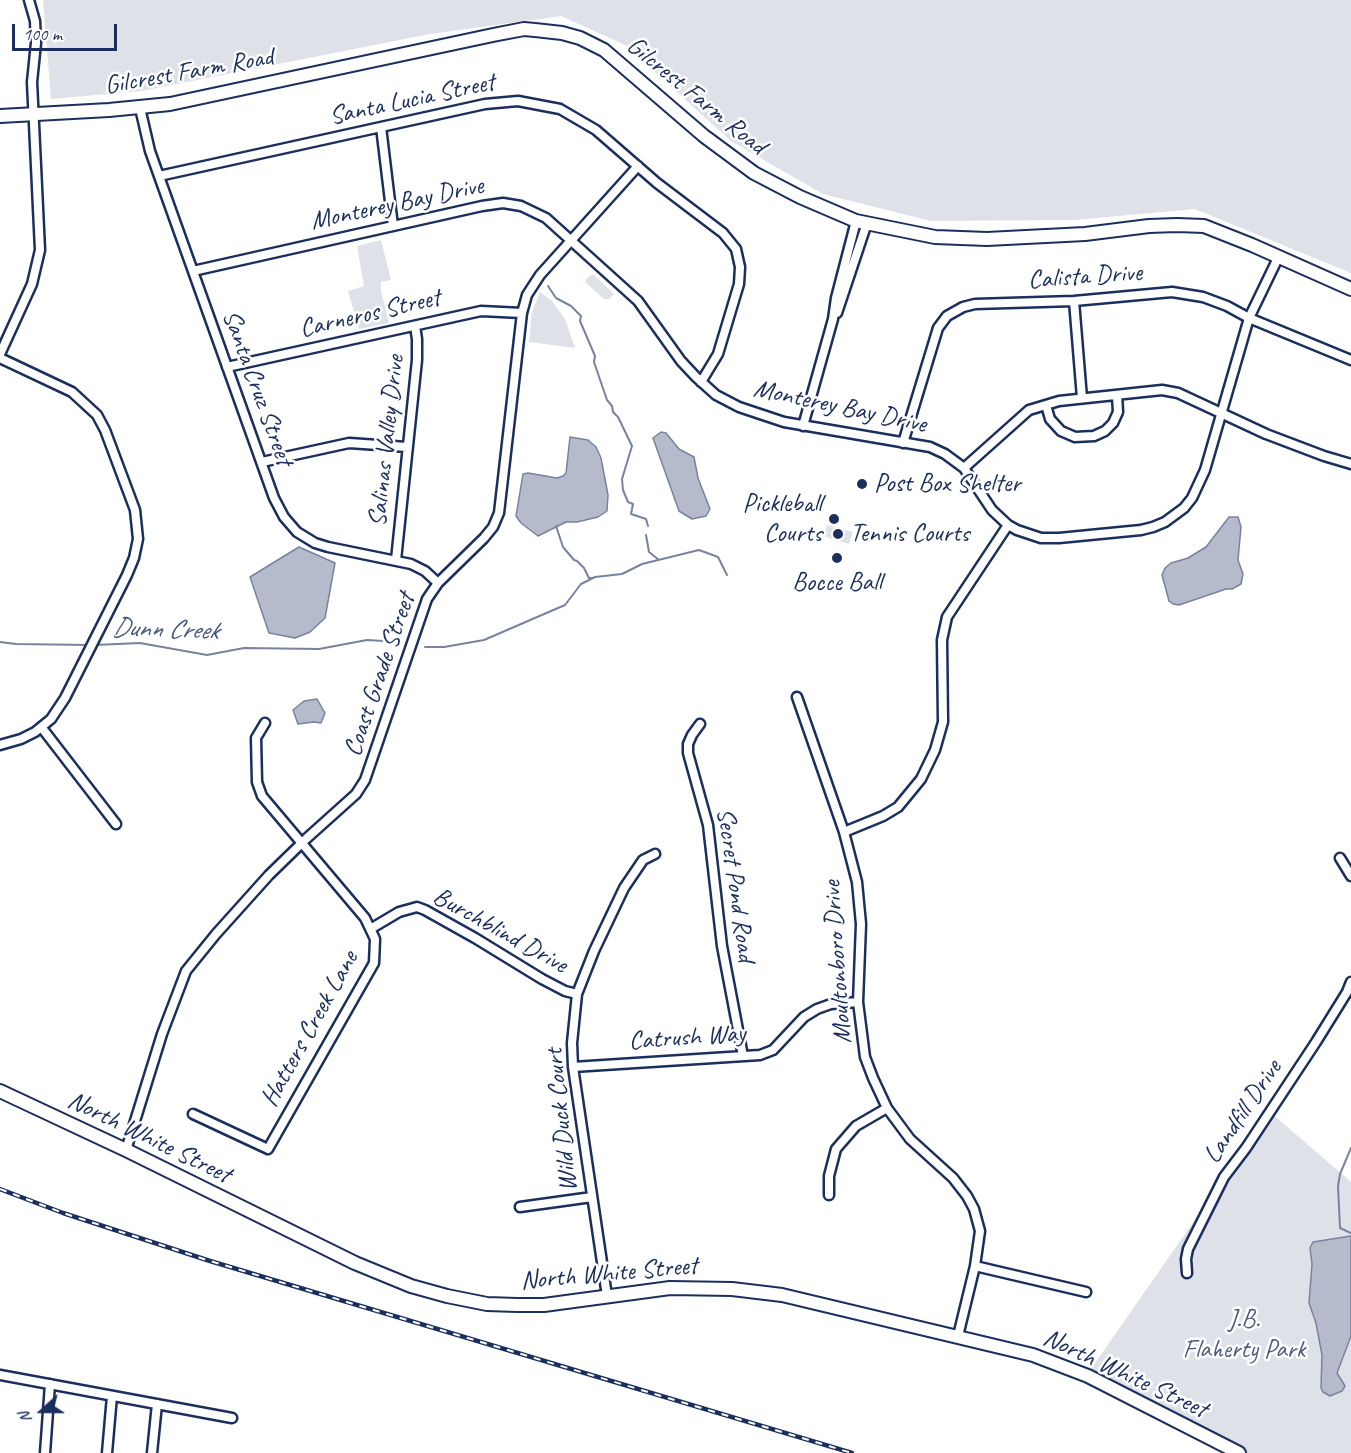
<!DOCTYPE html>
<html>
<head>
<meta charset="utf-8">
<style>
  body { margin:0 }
  #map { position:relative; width:1351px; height:1453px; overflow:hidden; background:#fff; font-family:Caveat,sans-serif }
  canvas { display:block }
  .north { position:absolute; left:12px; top:1381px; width:60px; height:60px; -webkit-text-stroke:4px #fff; paint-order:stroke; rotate:249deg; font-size:16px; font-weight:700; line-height:24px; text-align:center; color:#1b2f5e }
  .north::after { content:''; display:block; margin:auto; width:21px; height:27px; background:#1b2f5e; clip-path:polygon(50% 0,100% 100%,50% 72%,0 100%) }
  .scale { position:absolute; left:12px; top:24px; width:105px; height:27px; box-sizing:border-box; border:3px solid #1b2f5e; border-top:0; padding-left:8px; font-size:18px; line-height:21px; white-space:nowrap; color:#1b2f5e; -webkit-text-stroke:4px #fff; paint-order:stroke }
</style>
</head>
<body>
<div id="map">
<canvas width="1351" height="1453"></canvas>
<div class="north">N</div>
<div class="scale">100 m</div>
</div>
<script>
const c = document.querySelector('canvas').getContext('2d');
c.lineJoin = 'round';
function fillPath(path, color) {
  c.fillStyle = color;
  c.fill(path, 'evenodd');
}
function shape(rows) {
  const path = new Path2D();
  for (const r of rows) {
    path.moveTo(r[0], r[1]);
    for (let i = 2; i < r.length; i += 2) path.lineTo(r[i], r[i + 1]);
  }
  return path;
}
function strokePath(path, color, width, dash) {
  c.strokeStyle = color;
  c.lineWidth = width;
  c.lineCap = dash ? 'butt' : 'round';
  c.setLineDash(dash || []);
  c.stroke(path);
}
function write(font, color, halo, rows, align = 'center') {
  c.font = font + ' Caveat,sans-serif';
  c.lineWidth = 5;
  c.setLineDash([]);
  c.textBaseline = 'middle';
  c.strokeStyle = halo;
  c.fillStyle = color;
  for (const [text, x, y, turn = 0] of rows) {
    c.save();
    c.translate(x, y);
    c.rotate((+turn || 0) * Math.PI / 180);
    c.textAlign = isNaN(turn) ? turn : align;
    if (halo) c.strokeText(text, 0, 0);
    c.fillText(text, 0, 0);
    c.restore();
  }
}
fillPath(shape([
  [43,0,1351,0,1351,273,1195,209,1075,220,931,221,823,194,731,141,625,45,561,16,430,34,142,91,51,99],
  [381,240,391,280,381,282,381,291,389,323,359,329,348,291,364,286,357,246],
  [593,274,614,294,609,299,604,299,586,283,586,279],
  [540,292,552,301,565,319,575,348,529,342,532,312],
  [827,525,853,532,849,544,823,536],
  [1270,1112,1351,1182,1351,1453,1236,1453,1086,1376]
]), '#dee1e7');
const water = shape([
  [661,432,666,433,679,449,694,457,698,478,710,509,706,516,692,519,679,511,653,438,661,432],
  [570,437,588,440,596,447,601,458,608,495,607,511,598,517,577,522,566,522,538,536,521,523,516,516,523,474,528,473,557,478,563,476,566,473,570,437],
  [1229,517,1238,517,1241,527,1238,560,1243,574,1241,584,1232,589,1226,589,1179,605,1173,604,1169,601,1162,575,1165,568,1171,563,1188,558,1206,547,1229,517],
  [299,547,335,563,325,618,310,632,295,638,269,633,250,577,299,547],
  [317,699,325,713,321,723,314,722,298,724,293,710,304,701,317,699],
  [1351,1236,1351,1336,1337,1373,1345,1386,1342,1391,1330,1396,1323,1392,1321,1388,1322,1355,1316,1323,1309,1303,1312,1264,1310,1248,1313,1242,1351,1236]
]);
fillPath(water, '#b5bbca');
strokePath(water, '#77839f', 1.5);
strokePath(shape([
  [548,286,556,298,571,306,581,316,580,321,595,356,594,362,607,400,612,406,613,412,618,417,632,446,622,479,623,490,628,502,633,504,631,514,646,519,648,526],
  [556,526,563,547,574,560,577,561,584,568,589,578,592,578],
  [646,535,649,552,659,560],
  [0,642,16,644,90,645],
  [95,645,140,643,207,655,244,648,319,649,367,640,400,642],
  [425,647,444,647,484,640,565,605,581,584,595,577,622,574,642,564,699,550,718,557,727,575],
  [1351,1148,1340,1174,1338,1186,1340,1228,1351,1233]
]), '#77839f', 2);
const minor = shape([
  [140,108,150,151,274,498,284,517,297,532,315,543,328,547,411,564,425,571,438,583],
  [381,127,393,226],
  [159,176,485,104,518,101,560,109,596,130,657,183,723,233,736,249,740,267,739,284,718,354,701,382],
  [193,271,482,206,503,203,521,206,546,218,638,301,681,361,696,377,716,395,739,407,784,422,930,447,945,454,964,468,992,510,1008,525,1017,530,1041,538,1059,538,1141,530,1153,527,1165,522,1184,508,1192,498,1205,470,1249,318,1278,258],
  [1074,301,1082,398],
  [837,313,867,223],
  [0,354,32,284,40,250,32,82,36,43,35,21,29,0],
  [0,358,72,392,97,415,105,430,135,510,138,539,134,558,127,575,65,698,51,719,35,732,21,739,0,745],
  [227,367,481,311,522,313],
  [1046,405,1050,419,1061,431,1075,437,1094,436,1105,431,1113,423,1118,412,1117,395],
  [803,426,833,319,836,298,856,221],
  [903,443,938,328,947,316,963,307,975,304,1074,301,1172,292,1203,297,1227,306,1249,318,1351,360],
  [262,462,349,443,407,447],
  [964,468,1029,410,1059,401,1162,390,1178,393,1266,434,1324,456,1351,464],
  [396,560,417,360,417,339,415,326],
  [797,697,844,832,857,882,861,924,858,1002,865,1057,873,1078,887,1108,910,1139,953,1178,967,1196,974,1209,980,1231,975,1266,958,1336],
  [700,724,692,735,688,744,688,753,708,825,722,946,743,1056],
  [42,728,116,824],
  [844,832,883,816,898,807,921,779,935,750,943,722,942,640,947,617,1008,525],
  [1340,858,1351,876],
  [372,928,399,912,417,907,425,910,475,938,542,979,565,991,577,994],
  [573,1067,760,1055,773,1050,804,1017,817,1009,831,1004,858,1002],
  [193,1114,268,1149,374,963,375,939,365,918,262,796,257,782,256,738,265,723],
  [126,1150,162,1034,186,971,216,934,269,875,307,838,356,794,365,780,427,599,438,583,484,538,493,527,499,513,522,313,527,295,540,275,638,166],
  [829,1195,829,1176,836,1149,856,1126,887,1108],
  [520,1207,592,1197],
  [975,1266,1086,1292],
  [1187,1273,1186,1259,1188,1249,1224,1177,1246,1148,1316,1042,1347,992,1351,982],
  [607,1296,573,1067,572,1043,577,994,594,951,624,888,643,860,655,854],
  [0,1375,232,1418],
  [45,1453,50,1384],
  [107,1453,112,1396],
  [152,1453,157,1404]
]);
const secondary = shape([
  [0,116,109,110,170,104,493,35,524,29,535,30,562,33,580,38,604,50,704,136,754,173,800,197,856,221,935,237,987,239,1085,234,1149,226,1177,225,1204,226,1252,245,1351,289],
  [0,1091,126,1150,355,1263,411,1286,447,1296,487,1304,517,1305,544,1305,670,1288,732,1289,782,1295,1033,1355,1088,1376,1239,1453]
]);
strokePath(minor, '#1b2f5e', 13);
strokePath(secondary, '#1b2f5e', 16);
strokePath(minor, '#fff', 8);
strokePath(secondary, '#fff', 12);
const rail = shape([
  [0,1189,63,1213,210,1261,852,1453]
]);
strokePath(rail, '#1b2f5e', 4.5);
strokePath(rail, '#fff', 2, [7]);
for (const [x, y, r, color] of [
  [862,484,6,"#1b2f5e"],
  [834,519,6,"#1b2f5e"],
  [838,534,6,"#1b2f5e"],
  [837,558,6,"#1b2f5e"]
]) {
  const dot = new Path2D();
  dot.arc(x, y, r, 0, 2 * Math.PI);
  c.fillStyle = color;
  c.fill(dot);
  strokePath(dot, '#fff', 2);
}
write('26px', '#1b2f5e', '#fff', [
  ["Gilcrest Farm Road",189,72,-10],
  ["Gilcrest Farm Road",696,96,39],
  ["Santa Lucia Street",412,100,-12],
  ["Monterey Bay Drive",397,204,-12],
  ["Calista Drive",1085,277,-4],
  ["Carneros Street",370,314,-13],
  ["Santa Cruz Street",257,388,70],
  ["Monterey Bay Drive",840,407,12],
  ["Salinas Valley Drive",387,441,-84],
  ["Coast Grade Street",380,675,-71],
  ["Secret Pond Road",735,885,82],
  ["Burchblind Drive",500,931,29],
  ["Moultonboro Drive",838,962,-94],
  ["Hatters Creek Lane",310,1029,-61],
  ["Catrush Way",687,1038,-4],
  ["Landfill Drive",1243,1112,-56],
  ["Wild Duck Court",562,1120,-96],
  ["North White Street",149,1138,26],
  ["North White Street",609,1274,-5],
  ["North White Street",1125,1374,25]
]);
write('26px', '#1b2f5e', '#fff', [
  ["Post Box Shelter",874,484],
  ["Pickleball",822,504,"right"],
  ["Courts",822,534,"right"],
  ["Tennis Courts",850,534],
  ["Bocce Ball",837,583,"center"]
], 'left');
write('26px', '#4c5c80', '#fff', [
  ["J.B.",1244,1320],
  ["Flaherty Park",1244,1350]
]);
write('italic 27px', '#49597e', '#fff', [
  ["Dunn Creek",165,630,2]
]);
</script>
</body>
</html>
